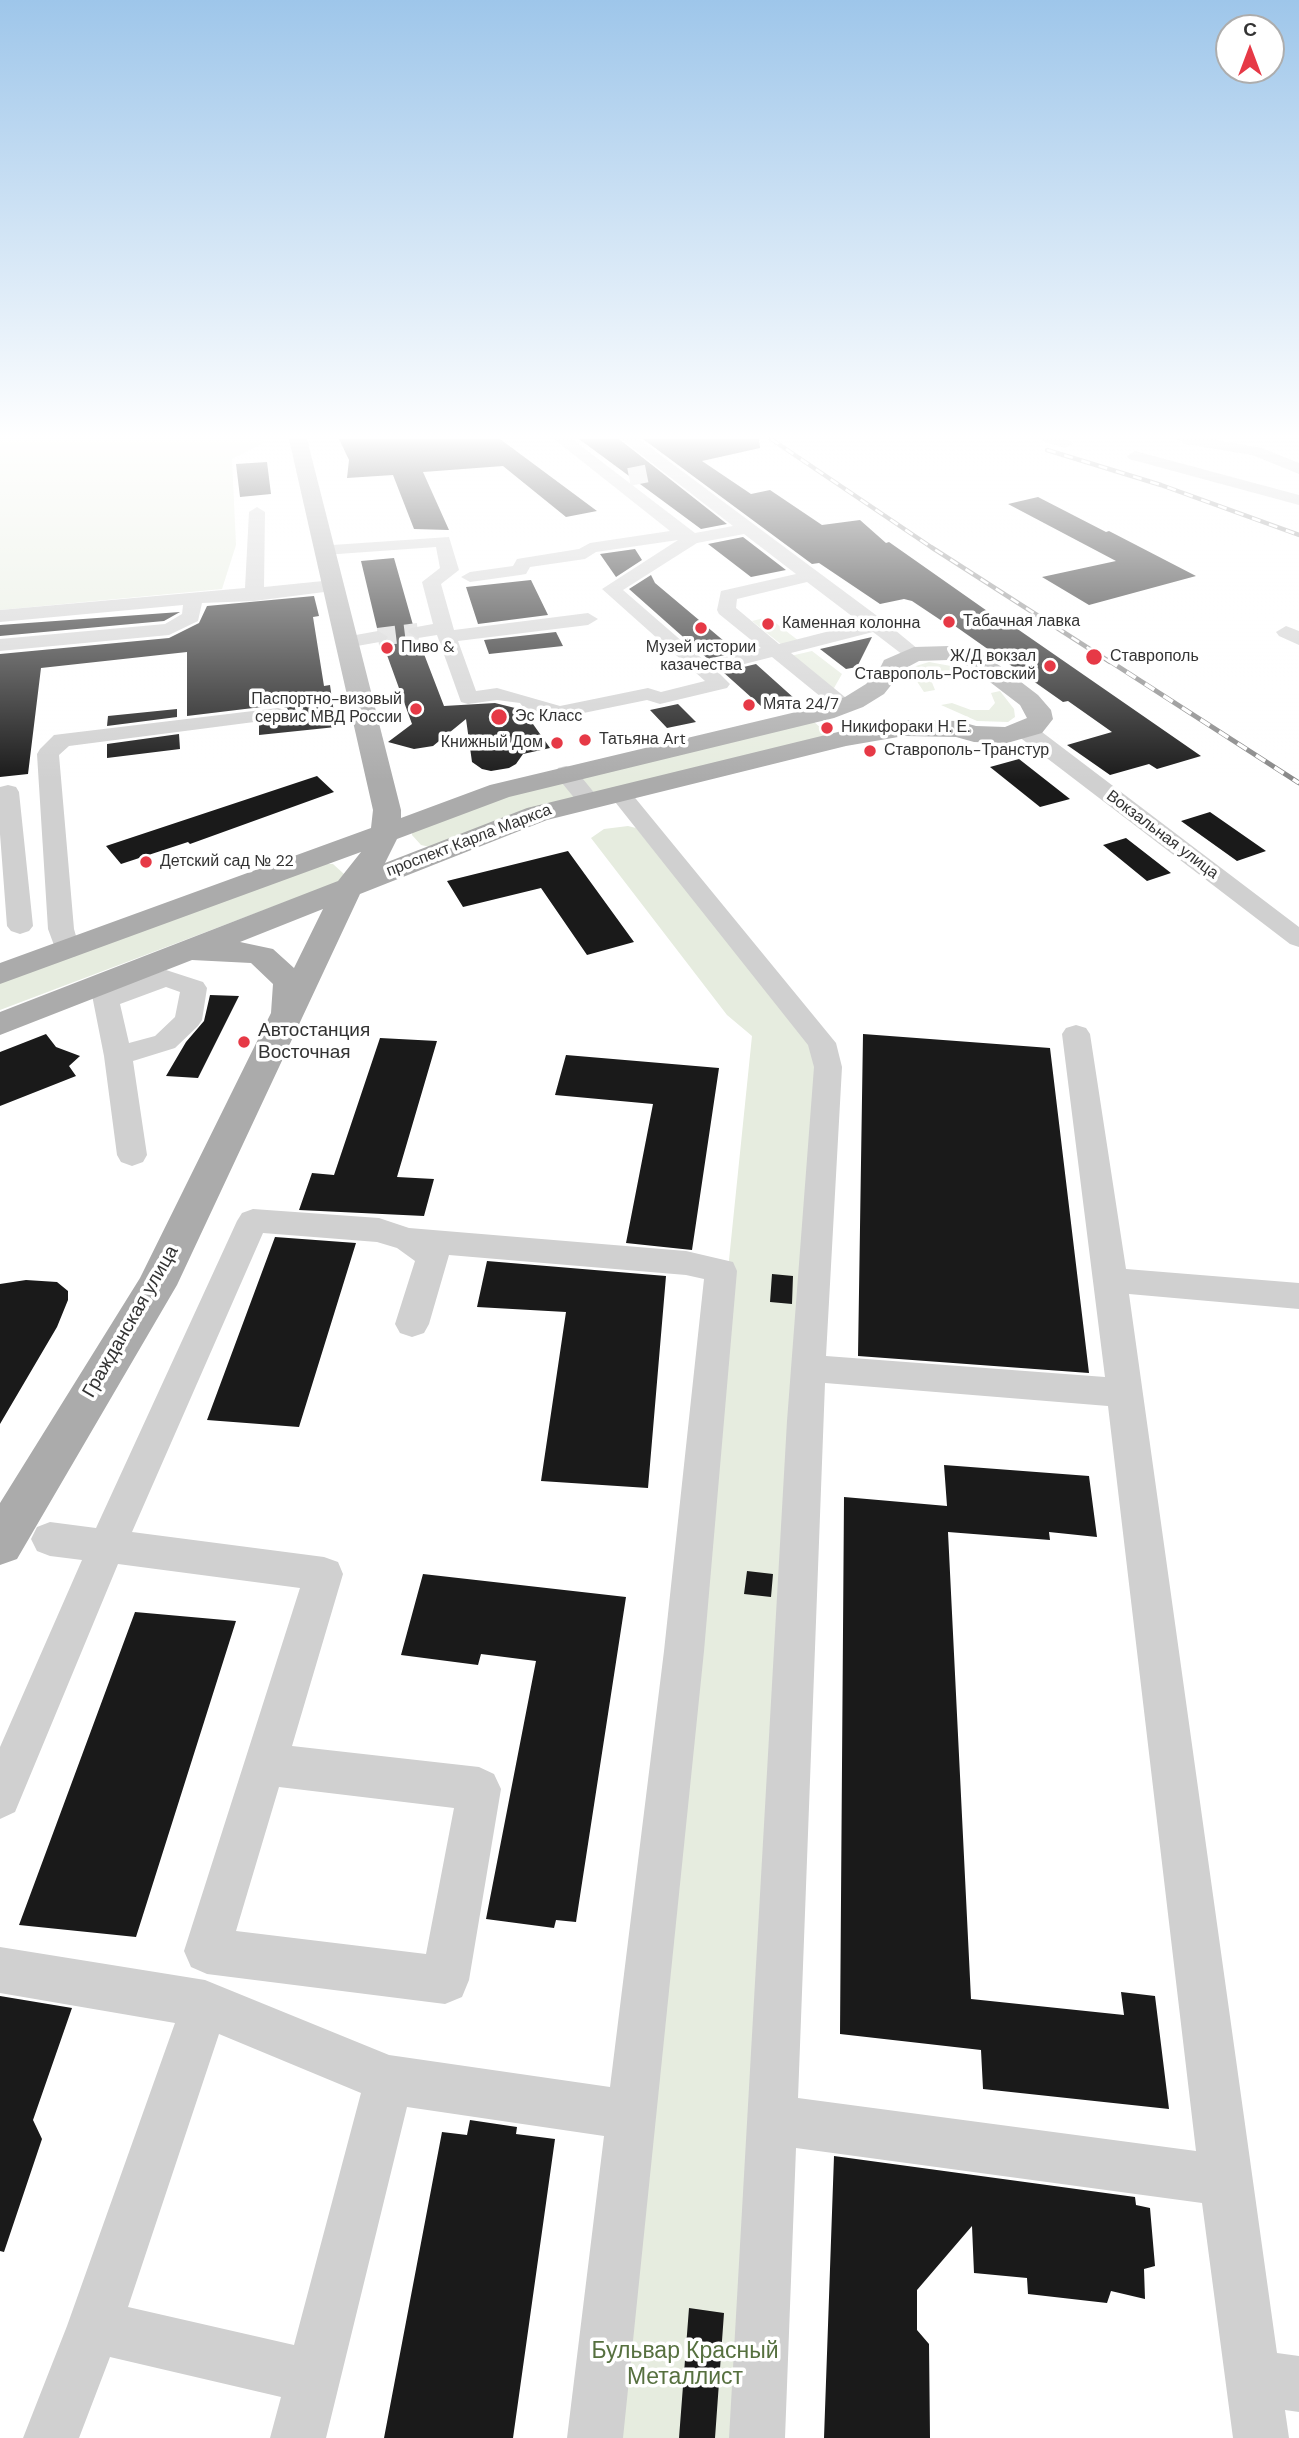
<!DOCTYPE html>
<html>
<head>
<meta charset="utf-8">
<style>
  body { margin:0 }
  #map { position:relative; width:1299px; height:2438px; overflow:hidden; background:#fff; font-family:"DM Sans",sans-serif }
  canvas { display:block }
  .north { position:absolute; left:1215px; top:14px; width:70px; height:70px; box-sizing:border-box; background:#fff; border:2px solid #adadad; border-radius:50%; rotate:0deg; font-size:19px; font-weight:700; line-height:28px; text-align:center; color:#333 }
  .north::after { content:''; display:block; margin:auto; width:24px; height:32px; background:#e63946; clip-path:polygon(50% 0,100% 100%,50% 72%,0 100%) }
</style>
</head>
<body>
<div id="map">
<canvas width="1299" height="2438"></canvas>
<div class="north">С</div>
</div>
<script>
const c = document.querySelector('canvas').getContext('2d');
c.lineJoin = 'round';
function fillPath(path, color) {
  c.fillStyle = color;
  c.fill(path, 'evenodd');
}
function shape(rows) {
  const path = new Path2D();
  for (const r of rows) {
    path.moveTo(r[0], r[1]);
    for (let i = 2; i < r.length; i += 2) path.lineTo(r[i], r[i + 1]);
  }
  return path;
}
function strokePath(path, color, width, dash) {
  c.strokeStyle = color;
  c.lineWidth = width;
  c.lineCap = dash ? 'butt' : 'round';
  c.setLineDash(dash || []);
  c.stroke(path);
}
function write(font, color, halo, rows, align = 'center') {
  c.font = font + ' "DM Sans",sans-serif';
  c.lineWidth = 7;
  c.setLineDash([]);
  c.textBaseline = 'middle';
  c.strokeStyle = halo;
  c.fillStyle = color;
  for (const [text, x, y, turn = 0] of rows) {
    c.save();
    c.translate(x, y);
    c.rotate((+turn || 0) * Math.PI / 180);
    c.textAlign = isNaN(turn) ? turn : align;
    if (halo) c.strokeText(text, 0, 0);
    c.fillText(text, 0, 0);
    c.restore();
  }
}
fillPath(shape([
  [0,439,266,439,262,444,232,459,236,545,222,589,0,610],
  [768,617,799,641,782,645,752,621],
  [812,651,842,674,834,688,829,690,786,657],
  [929,662,962,668,985,679,973,681,952,674,936,674,931,680,935,690,924,692,916,680,914,670,916,666],
  [1000,691,1014,709,1015,717,1008,722,977,721,941,705,952,703,971,710,989,710,995,703,991,693],
  [813,721,830,736,430,847,421,845,412,835,412,830,506,795],
  [628,826,636,828,820,1049,752,2438,608,2438,752,1036,727,1015,591,838,604,829],
  [317,864,333,864,344,874,338,882,0,1010,0,980]
]), '#e6ecdf');
fillPath(shape([
  [339,439,500,439,597,511,566,517,503,466,423,472,449,530,414,529,393,475,347,478,349,460],
  [579,439,619,439,727,524,701,529],
  [643,439,759,439,760,448,702,461,751,494,770,490,822,525,860,520,886,543,889,542,1000,620,1003,619,1201,756,1157,769,1149,764,1110,775,1067,745,1112,732,1068,701,1063,702,955,626,951,627,912,601,904,599,880,604,819,563,812,564],
  [267,462,271,494,240,497,236,464],
  [1038,497,1106,532,1109,531,1196,576,1089,605,1042,577,1116,561,1008,504],
  [743,537,786,570,751,577,708,544],
  [635,549,642,560,616,577,600,554],
  [394,558,413,625,405,633,419,641,444,706,495,703,523,710,550,748,523,754,516,764,509,768,491,771,482,769,472,762,466,719,433,746,414,749,388,742,412,724,383,644,391,636,377,628,361,561],
  [651,575,655,583,737,652,708,659,629,589],
  [531,580,548,615,478,624,466,587],
  [314,596,319,616,313,617,324,686,330,685,336,727,259,735,259,724,285,721,291,716,287,708,278,705,187,716,187,652,41,668,28,774,0,777,0,654,169,638,199,623,207,606],
  [180,612,164,621,0,636,0,625],
  [556,632,563,646,489,654,484,640],
  [872,637,857,667,846,669,820,649],
  [756,664,795,699,762,707,723,672],
  [678,704,696,722,667,728,650,710],
  [177,709,177,717,107,726,108,716],
  [179,734,180,749,107,758,107,744],
  [1019,759,1070,799,1040,807,990,767],
  [317,776,334,792,190,844,188,842,121,864,106,846],
  [1210,812,1266,851,1237,861,1181,821],
  [1126,838,1171,873,1147,881,1103,845],
  [568,851,634,942,587,955,541,888,463,907,447,881],
  [210,995,239,996,198,1078,166,1076,186,1042,204,1021],
  [46,1034,56,1047,80,1056,69,1066,76,1076,0,1106,0,1052],
  [863,1034,1050,1048,1089,1373,858,1356],
  [380,1038,437,1041,397,1177,434,1179,424,1216,299,1210,312,1173,334,1175],
  [566,1055,719,1068,692,1250,626,1243,653,1104,555,1095],
  [275,1237,356,1243,299,1427,207,1420],
  [487,1261,666,1276,648,1488,541,1481,566,1312,477,1307],
  [772,1274,793,1276,792,1304,770,1302],
  [26,1280,57,1282,68,1291,68,1300,57,1327,0,1424,0,1284],
  [944,1465,1089,1476,1097,1537,1049,1532,1050,1540,948,1532,971,1999,1124,2015,1121,1992,1155,1996,1169,2109,983,2089,981,2050,840,2034,844,1497,947,1506],
  [747,1571,773,1574,771,1597,744,1594],
  [423,1574,626,1597,576,1922,556,1920,554,1928,486,1919,536,1661,481,1654,478,1665,401,1655],
  [135,1612,236,1621,136,1937,19,1925],
  [0,1996,72,2008,33,2120,42,2139,4,2252,0,2251],
  [470,2120,517,2127,516,2134,555,2139,513,2438,384,2438,442,2132,467,2135],
  [834,2156,1135,2197,1136,2205,1150,2208,1155,2266,1144,2269,1145,2299,1111,2291,1107,2303,1028,2294,1027,2278,974,2273,972,2226,917,2290,917,2330,929,2344,930,2438,824,2438],
  [689,2308,724,2313,715,2438,679,2438]
]), '#1a1a1a');
strokePath(shape([
  [629,477,654,472],
  [378,637,418,632]
]), '#d6d6d6', 18, [18, 9]);
fillPath(shape([
  [554,439,572,439,695,533,733,526,621,439,639,439,884,621,924,654,921,658,907,658,873,632,791,653,851,702,854,706,851,710,844,712,837,710,772,657,717,671,730,684,727,688,660,704,647,700,559,718,523,707,520,703,497,700,468,704,461,702,437,635,418,638,408,632,411,628,433,624,422,582,440,568,436,547,324,555,315,550,318,546,449,537,459,570,441,584,454,630,588,613,598,619,588,625,458,641,476,691,497,688,560,706,648,688,661,692,705,681,602,589,678,540,596,552,585,559,530,567,526,574,520,575,470,582,461,577,470,572,513,566,517,559,523,558,579,549,590,543,670,531,554,439],
  [744,534,796,574,721,591,717,610,719,614,761,648,706,662,623,590,697,543,744,534],
  [807,582,861,623,779,644,736,608,737,599,807,582],
  [1041,439,1067,439,1073,443,1065,448,1044,442,1041,439],
  [1177,439,1212,439,1262,448,1299,463,1299,474,1252,455,1185,444,1177,439],
  [1135,451,1299,495,1299,505,1129,459,1127,456,1135,451],
  [257,507,265,512,264,587,333,580,340,582,342,586,340,590,254,601,202,603,198,621,169,635,0,651,0,639,165,624,182,614,183,605,0,622,0,610,245,588,249,512,257,507],
  [1286,626,1299,631,1299,645,1279,636,1276,632,1286,626],
  [378,631,388,637,385,641,346,648,336,642,339,638,378,631],
  [278,708,285,710,289,714,285,718,69,746,59,755,74,929,80,950,76,956,67,958,58,956,48,929,37,754,40,749,54,735,62,734,278,708],
  [1026,725,1034,726,1299,927,1299,947,1290,944,1018,736,1015,731,1018,726,1026,725],
  [566,766,574,768,596,795,599,800,596,805,580,805,558,778,555,773,558,768,566,766],
  [8,785,16,787,19,792,33,926,29,931,20,934,11,931,7,926,0,834,0,787,8,785],
  [619,786,627,788,836,1043,842,1067,826,1356,1105,1377,1062,1034,1066,1028,1076,1025,1086,1028,1090,1034,1126,1269,1299,1283,1299,1309,1129,1294,1277,2353,1299,2356,1299,2412,1285,2410,1289,2438,1233,2438,1202,2203,796,2148,785,2438,729,2438,787,1421,814,1067,808,1045,608,793,611,788,619,786],
  [825,1383,1108,1406,1196,2151,798,2098,825,1383],
  [166,970,203,982,207,988,202,1020,198,1026,175,1048,133,1061,147,1155,143,1162,132,1166,121,1162,117,1155,104,1056,90,985,94,979,103,977,112,979,117,986,166,970],
  [166,987,180,992,175,1017,155,1036,129,1043,120,1004,166,987],
  [253,1209,379,1218,409,1228,686,1251,733,1262,737,1271,704,1651,623,2438,567,2438,604,2136,407,2107,326,2438,270,2438,281,2397,110,2357,79,2438,23,2438,67,2326,175,2023,0,1993,0,1947,205,1980,389,2055,610,2087,664,1651,704,1279,686,1275,449,1255,429,1324,424,1333,412,1337,400,1333,395,1324,415,1261,397,1248,377,1242,263,1233,132,1532,324,1557,338,1562,343,1574,292,1746,479,1767,494,1774,501,1789,469,1980,462,1997,445,2004,207,1974,191,1967,184,1951,300,1588,118,1564,15,1812,0,1819,0,1747,82,1560,50,1556,37,1551,31,1539,37,1527,50,1522,96,1528,237,1221,242,1213,253,1209],
  [279,1787,454,1808,426,1954,236,1931,279,1787],
  [219,2034,361,2093,294,2345,128,2307,219,2034]
]), '#d0d0d0');
fillPath(shape([
  [289,439,307,439,401,810,401,818,490,785,817,707,845,697,866,684,879,670,884,660,914,647,949,646,987,656,1038,695,1051,710,1053,719,1042,733,1007,743,974,742,956,737,904,736,846,746,547,820,360,894,177,1285,17,1559,0,1565,0,1503,140,1278,271,1013,273,984,251,963,192,960,0,1035,0,1012,338,881,361,852,0,984,0,963,371,828,373,810,289,439],
  [948,660,969,666,1020,705,1027,718,1005,727,976,726,958,721,904,720,846,730,527,808,385,863,397,839,509,797,834,718,863,707,884,694,904,669,919,661,948,660],
  [323,909,294,968,273,949,240,942,323,909]
]), '#ababab');
const railFar1 = shape([
  [771,439,931,547,1110,662],
  [1047,450,1161,485,1299,535]
]);
const rail = shape([
  [1108,660,1299,783]
]);
strokePath(railFar1, '#888', 4.5);
strokePath(rail, '#888', 5);
strokePath(railFar1, '#fff', 2.5, [9]);
strokePath(rail, '#fff', 3.5, [11]);
const sky = c.createLinearGradient(0, 0, 0, 780);
sky.addColorStop(0, '#9ec6ea');
sky.addColorStop(0.56, '#fff');
sky.addColorStop(1, '#ffffff00');
c.fillStyle = sky;
c.fillRect(0, 0, 1299, 780);
for (const [x, y, r, color] of [
  [949,622,7,"#e63946"],
  [768,624,7,"#e63946"],
  [701,628,7,"#e63946"],
  [387,648,7,"#e63946"],
  [1094,657,9,"#e63946"],
  [1050,666,7,"#e63946"],
  [749,705,7,"#e63946"],
  [416,709,7,"#e63946"],
  [499,717,9,"#e63946"],
  [827,728,7,"#e63946"],
  [585,740,7,"#e63946"],
  [557,743,7,"#e63946"],
  [870,751,7,"#e63946"],
  [146,862,7,"#e63946"],
  [244,1042,7,"#e63946"]
]) {
  const dot = new Path2D();
  dot.arc(x, y, r, 0, 2 * Math.PI);
  c.fillStyle = color;
  c.fill(dot);
  strokePath(dot, '#fff', 2.5);
}
write('16px', '#333', '#fff', [
  ["Табачная лавка",963,622],
  ["Каменная колонна",782,624],
  ["Пиво &",401,648],
  ["Музей истории",701,648,"center"],
  ["казачества",701,666,"center"],
  ["Ж/Д вокзал",1036,657,"right"],
  ["Ставрополь-Ростовский",1036,675,"right"],
  ["Ставрополь",1110,657],
  ["Паспортно-визовый",402,700,"right"],
  ["сервис МВД России",402,718,"right"],
  ["Мята 24/7",763,705],
  ["Эс Класс",515,717],
  ["Никифораки Н. Е.",841,728],
  ["Татьяна Art",599,740],
  ["Книжный Дом",543,743,"right"],
  ["Ставрополь-Транстур",884,751],
  ["Детский сад № 22",160,862]
], 'left');
write('16px', '#333', '#fff', [
  ["Вокзальная улица",1162,835,37],
  ["проспект Карла Маркса",469,841,-21]
]);
write('19px', '#333', '#fff', [
  ["Автостанция",258,1031],
  ["Восточная",258,1053]
], 'left');
write('19px', '#333', '#fff', [
  ["Гражданская улица",131,1322,-60]
]);
write('23px', '#56703f', '#fff', [
  ["Бульвар Красный",685,2352],
  ["Металлист",685,2378]
]);
</script>
</body>
</html>
